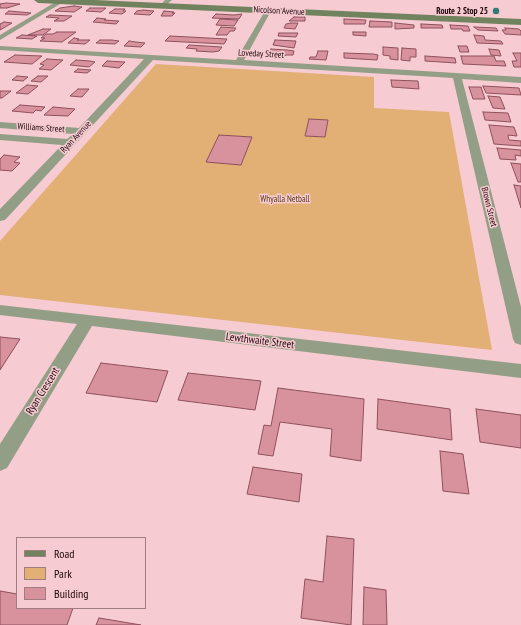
<!DOCTYPE html>
<html>
<head>
<meta charset="utf-8">
<style>
  body { margin:0 }
  #map { position:relative; width:521px; height:625px; overflow:hidden; background:#f6cbd1; font-family:"PT Sans Narrow",sans-serif }
  canvas { display:block }
  .legend { position:absolute; left:16px; top:537px; width:130px; height:72px; box-sizing:border-box; background:#f6cbd1; border:1px solid #a07d82; margin:0; padding:5px 7px; list-style:none; font-size:12px; color:#1f070c }
  .legend li { display:flex; align-items:center; gap:8px; height:20px }
  .legend b { width:20px; border:1px solid #a07d82 }
</style>
</head>
<body>
<div id="map">
<canvas width="521" height="625"></canvas>
<ul class="legend">
<li><b style="height:5px;background:#71825e"></b>Road</li>
<li><b style="height:11px;background:#e2af75"></b>Park</li>
<li><b style="height:11px;background:#d7929d"></b>Building</li>
</ul>
</div>
<script>
const c = document.querySelector('canvas').getContext('2d');
c.lineJoin = 'round';
function fillPath(path, color) {
  c.fillStyle = color;
  c.fill(path, 'evenodd');
}
function shape(rows) {
  const path = new Path2D();
  for (const r of rows) {
    path.moveTo(r[0], r[1]);
    for (let i = 2; i < r.length; i += 2) path.lineTo(r[i], r[i + 1]);
  }
  return path;
}
function strokePath(path, color, width, dash) {
  c.strokeStyle = color;
  c.lineWidth = width;
  c.lineCap = dash ? 'butt' : 'round';
  c.setLineDash(dash || []);
  c.stroke(path);
}
function write(font, color, halo, rows, align = 'center') {
  c.font = font + ' "PT Sans Narrow",sans-serif';
  c.lineWidth = 3;
  c.setLineDash([]);
  c.textBaseline = 'middle';
  c.strokeStyle = halo;
  c.fillStyle = color;
  for (const [text, x, y, turn = 0] of rows) {
    c.save();
    c.translate(x, y);
    c.rotate((+turn || 0) * Math.PI / 180);
    c.textAlign = isNaN(turn) ? turn : align;
    if (halo) c.strokeText(text, 0, 0);
    c.fillText(text, 0, 0);
    c.restore();
  }
}
fillPath(shape([
  [156,64,374,77,374,108,449,112,492,350,0,295,0,241]
]), '#e2af75');
const building = shape([
  [0,4,6,3,20,4,7,8,0,8,0,4],
  [74,6,82,7,74,12,55,11,60,8,74,6],
  [90,8,106,8,101,12,86,11,90,8],
  [115,9,125,9,123,11,126,11,122,14,109,13,115,9],
  [9,11,31,13,27,15,5,14,9,11],
  [137,11,143,10,154,11,150,15,134,14,137,11],
  [164,11,174,12,172,13,175,13,172,16,161,16,164,11],
  [216,14,234,15,242,14,239,19,212,18,216,14],
  [50,15,72,16,64,21,54,21,59,18,46,17,50,15],
  [294,17,305,17,305,21,289,21,294,17],
  [97,18,106,19,104,20,119,21,116,24,93,22,97,18],
  [220,19,238,20,234,26,216,25,220,19],
  [344,19,366,20,365,24,344,24,344,19],
  [370,21,392,22,392,27,369,27,370,21],
  [4,22,12,23,0,30,0,24,4,22],
  [291,23,298,23,295,29,284,28,286,24,291,23],
  [395,23,414,25,414,28,395,29,395,23],
  [421,24,442,25,443,28,421,28,421,24],
  [450,25,468,26,470,31,463,31,462,29,451,29,450,25],
  [221,27,236,28,234,31,230,31,227,35,216,35,221,27],
  [474,27,496,28,498,31,478,30,474,27],
  [505,28,519,29,521,31,521,35,505,34,502,30,506,30,505,28],
  [43,29,51,29,43,35,28,35,43,29],
  [57,32,76,32,62,42,40,41,45,38,41,38,46,34,53,34,57,32],
  [353,32,366,32,366,36,353,35,353,32],
  [279,33,298,33,296,37,278,36,279,33],
  [22,35,37,36,32,39,16,38,22,35],
  [474,35,484,36,485,40,501,41,503,44,477,43,474,35],
  [170,36,227,39,224,44,165,41,170,36],
  [74,38,79,39,77,40,90,40,85,44,68,43,74,38],
  [100,40,112,40,119,41,115,44,96,43,100,40],
  [275,40,296,41,294,48,273,45,275,40],
  [129,41,136,42,145,43,141,47,124,46,129,41],
  [189,45,222,47,219,51,213,52,196,51,197,49,186,48,189,45],
  [458,46,467,46,469,52,460,52,458,46],
  [383,47,398,48,398,60,390,59,390,56,383,55,383,47],
  [402,48,416,49,416,57,410,57,410,61,401,60,402,48],
  [271,49,287,50,294,51,293,55,286,55,283,58,274,58,276,52,270,52,271,49],
  [489,49,499,50,501,56,491,55,489,49],
  [318,51,328,51,326,60,309,59,310,57,316,57,318,51],
  [344,53,373,54,378,55,377,60,344,58,344,53],
  [513,53,521,53,521,67,514,67,512,61,517,61,513,53],
  [15,55,42,56,32,64,4,62,15,55],
  [425,56,455,58,456,63,425,61,425,56],
  [461,56,494,56,496,61,504,61,506,66,463,64,461,56],
  [47,59,63,60,51,70,39,69,44,65,40,64,47,59],
  [76,60,90,61,95,62,89,67,70,65,76,60],
  [107,61,125,62,119,68,102,66,107,61],
  [78,69,91,70,87,73,74,72,78,69],
  [17,76,28,77,23,81,12,80,17,76],
  [38,76,48,76,41,82,31,81,38,76],
  [391,80,418,81,419,89,392,87,391,80],
  [27,85,38,86,28,94,16,93,27,85],
  [483,86,519,88,521,95,486,93,483,86],
  [469,87,481,87,485,99,473,99,469,87],
  [78,89,89,89,82,97,70,96,78,89],
  [0,91,11,91,2,98,0,98,0,91],
  [488,96,500,97,505,109,493,108,488,96],
  [20,105,45,107,41,111,36,110,33,113,12,111,20,105],
  [53,107,75,109,68,116,44,115,53,107],
  [483,112,508,113,511,122,485,120,483,112],
  [309,119,328,120,325,137,305,136,309,119],
  [489,125,514,127,517,136,508,135,509,140,521,141,521,146,494,144,489,125],
  [219,135,252,137,241,165,206,162,219,135],
  [497,148,521,150,521,156,515,155,516,160,500,159,497,148],
  [4,155,20,157,14,162,20,163,12,171,0,170,0,159,4,155],
  [511,163,521,164,521,182,518,182,511,163],
  [514,185,521,186,521,208,514,185],
  [0,337,20,339,0,370,0,337],
  [101,363,168,371,157,402,86,393,101,363],
  [188,373,261,381,255,410,178,400,188,373],
  [278,388,364,399,361,461,330,456,332,429,280,422,273,456,258,454,264,425,271,426,278,388],
  [378,399,450,409,452,440,377,429,378,399],
  [476,409,521,415,521,448,480,442,476,409],
  [440,451,463,454,469,494,443,491,440,451],
  [253,467,302,474,299,502,247,494,253,467],
  [327,536,354,539,351,625,301,618,305,579,323,582,327,536],
  [364,587,386,590,387,625,363,625,364,587],
  [0,591,17,594,17,608,73,608,67,625,0,625,0,591],
  [99,618,141,625,96,625,99,618]
]);
fillPath(building, '#d7929d');
strokePath(building, '#8e515c', 1);
fillPath(shape([
  [59,0,65,1,0,40,0,35,59,0],
  [165,0,172,0,164,7,160,7,160,5,165,0],
  [268,9,271,11,244,60,521,77,521,83,462,79,521,307,521,345,515,343,513,339,453,78,153,60,5,220,0,221,0,209,62,145,0,140,0,134,67,139,73,134,0,128,0,122,79,128,144,59,0,50,0,46,236,60,265,11,268,9],
  [0,305,521,364,521,378,92,326,7,468,0,471,0,444,77,324,0,315,0,305]
]), '#929e86');
fillPath(shape([
  [34,0,95,0,521,19,521,25,38,3,34,0]
]), '#71825e');
for (const [x, y, r, color] of [
  [496,11,4,"#327a75"]
]) {
  const dot = new Path2D();
  dot.arc(x, y, r, 0, 2 * Math.PI);
  c.fillStyle = color;
  c.fill(dot);
  strokePath(dot, '#f6cbd1', 1.5);
}
write('9px', '#1f070c', '#f6cbd1', [
  ["Nicolson Avenue",279,11,3],
  ["Loveday Street",261,54,3],
  ["Williams Street",41,128,4],
  ["Ryan Avenue",76,137,-47],
  ["Brown Street",489,207,76]
]);
write('bold 9px', '#1f070c', '#f6cbd1', [
  ["Route 2 Stop 25",488,11]
], 'right');
write('9px', '#583b17', '#f6cbd1', [
  ["Whyalla Netball",285,199]
]);
write('11px', '#1f070c', '#f6cbd1', [
  ["Lewthwaite Street",260,341,7],
  ["Ryan Crescent",43,391,-58]
]);
</script>
</body>
</html>
